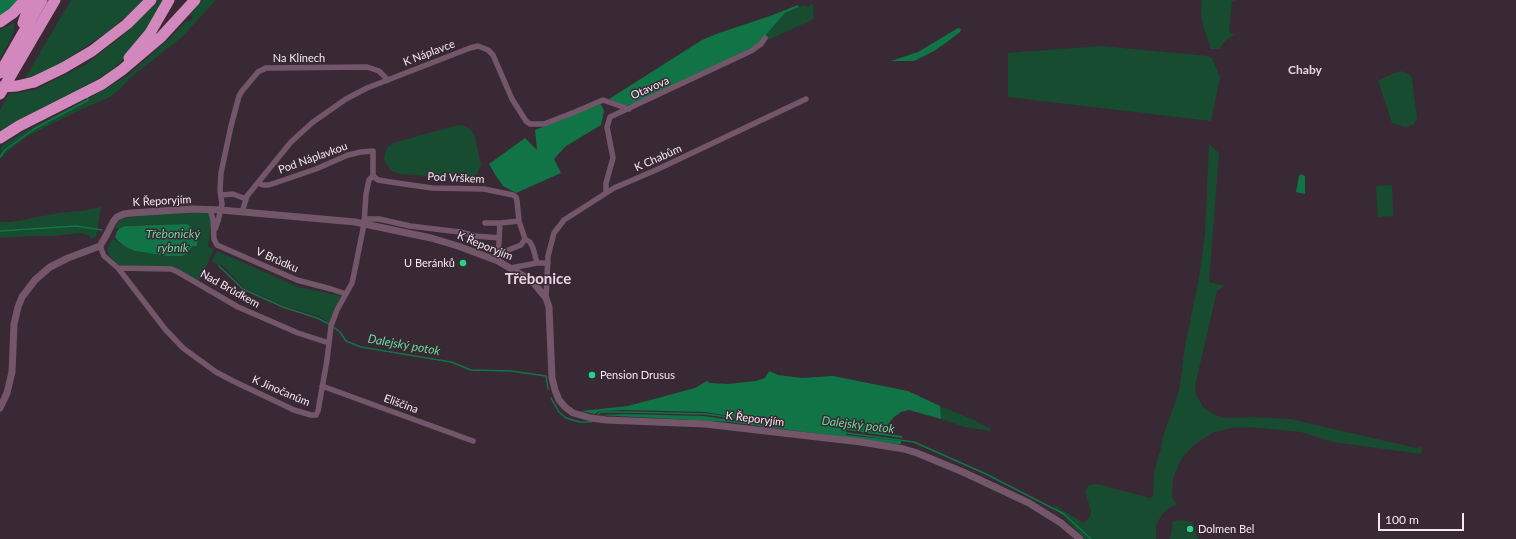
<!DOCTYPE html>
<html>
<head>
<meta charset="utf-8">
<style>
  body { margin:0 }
  #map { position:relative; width:1516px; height:539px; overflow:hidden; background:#392934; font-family:Lato,sans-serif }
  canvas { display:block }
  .scale { position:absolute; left:1378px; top:513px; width:86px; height:18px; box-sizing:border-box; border:2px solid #f5eaf1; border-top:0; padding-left:5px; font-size:12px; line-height:14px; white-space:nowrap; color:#f5eaf1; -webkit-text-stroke:3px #392934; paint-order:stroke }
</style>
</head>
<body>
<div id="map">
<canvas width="1516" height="539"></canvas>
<div class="scale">100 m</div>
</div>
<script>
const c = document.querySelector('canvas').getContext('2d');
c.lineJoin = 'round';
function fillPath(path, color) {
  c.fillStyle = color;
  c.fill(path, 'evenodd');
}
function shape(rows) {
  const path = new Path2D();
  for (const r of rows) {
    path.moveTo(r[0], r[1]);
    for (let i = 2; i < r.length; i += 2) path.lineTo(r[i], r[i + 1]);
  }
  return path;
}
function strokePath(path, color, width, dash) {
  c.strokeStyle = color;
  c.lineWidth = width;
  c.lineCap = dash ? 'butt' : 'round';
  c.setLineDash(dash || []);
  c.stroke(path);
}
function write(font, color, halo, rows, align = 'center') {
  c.font = font + ' Lato,sans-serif';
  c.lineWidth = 3;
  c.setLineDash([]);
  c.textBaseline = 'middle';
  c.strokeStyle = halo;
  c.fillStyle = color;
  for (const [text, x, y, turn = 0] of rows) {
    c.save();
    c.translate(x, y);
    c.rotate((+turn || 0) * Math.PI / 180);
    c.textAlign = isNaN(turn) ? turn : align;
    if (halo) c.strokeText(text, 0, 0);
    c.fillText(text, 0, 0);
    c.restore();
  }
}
fillPath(shape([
  [71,0,144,0,108,32,42,75,25,78],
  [160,0,163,0,144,35,125,58,113,69,91,83,11,124,0,132,0,110,9,94,35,90,85,65,122,36],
  [202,0,216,0,182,37,130,78,119,90,110,97,73,113,28,136,12,148,0,159,1,146,20,134,95,95,127,76,171,37,187,20,190,22,193,17,190,15],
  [1202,0,1238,0,1232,1,1229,33,1235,34,1226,40,1219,49,1210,49,1210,45,1204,29,1201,15],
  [810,4,813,5,814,19,757,45,785,13,804,5,810,7],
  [15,22,14,29,11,39,0,59,0,30],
  [1101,46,1208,56,1212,58,1220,77,1211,121,1008,97,1008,53],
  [1401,71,1410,75,1412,79,1417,119,1413,125,1405,127,1392,123,1378,81,1392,74],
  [458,125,464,126,470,129,475,136,481,165,477,174,472,178,468,179,400,174,392,171,386,164,384,159,385,153,388,147,393,143],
  [1209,144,1219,153,1209,282,1225,286,1217,291,1195,386,1196,394,1203,407,1213,414,1223,418,1254,417,1290,419,1416,448,1422,447,1421,454,1333,442,1301,432,1260,428,1235,427,1214,432,1194,445,1182,458,1173,478,1172,497,1177,505,1170,507,1162,514,1156,526,1156,539,1085,539,1052,504,1084,523,1086,522,1091,514,1090,508,1085,491,1089,485,1097,484,1150,498,1153,496,1154,472,1161,448,1162,439,1179,391,1185,346,1199,278,1205,234],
  [1392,185,1393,216,1378,217,1376,186],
  [101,207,96,237,91,239,88,235,81,233,54,236,31,236,0,238,0,222,11,222,59,213,81,211],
  [193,212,208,212,212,219,208,247,214,249,201,278,198,280,169,267,119,265,110,256,107,250,112,239,126,247,135,251,182,256,186,254,190,251,192,245,197,246,198,240,200,240,198,239,198,236,193,236,187,224,137,225,125,226,118,229,115,228,117,223,122,219,132,216],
  [217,251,298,287,341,296,330,323,318,316,282,305,245,288,221,264,219,266,212,261],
  [940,406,974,420,991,429,990,431,965,427,941,419],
  [1181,520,1192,522,1198,539,1170,539,1173,521]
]), '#174c31');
fillPath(shape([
  [0,0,23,0,0,18],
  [798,5,799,7,785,13,757,45,643,100,628,105,624,105,609,99,702,40,719,33,770,16],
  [958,28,961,29,960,32,947,42,934,51,914,61,891,61,918,52],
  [601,104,604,111,601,125,566,146,554,159,561,173,516,193,503,186,496,176,489,164,525,138,537,150,535,130],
  [769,371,778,375,802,378,833,376,908,391,940,406,941,419,909,410,901,412,894,417,885,428,883,433,902,436,902,438,846,430,846,435,901,441,901,444,897,444,729,422,598,415,625,414,704,416,746,422,747,419,705,412,624,410,599,411,595,414,581,411,628,406,695,388,707,381,710,383,728,384,756,381,765,378]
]), '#107447');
fillPath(shape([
  [1301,174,1305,176,1305,194,1296,192,1299,176],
  [187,224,191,227,193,236,198,236,197,246,192,246,188,253,182,256,168,256,135,251,126,247,118,241,115,237,117,231,120,228,125,226]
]), '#117447');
strokePath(shape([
  [0,157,5,150,34,129,88,100,87,97],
  [0,231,76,226,102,230],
  [219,266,243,289,283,307,317,318,329,324],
  [332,326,340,332,346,341,361,347,451,362,471,370,511,371,546,376,548,389],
  [551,398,559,412,566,418,580,422,591,422],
  [598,414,600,412,626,412,705,414,914,442,986,474,1064,514,1091,539]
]), '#117447', 1.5);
strokePath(shape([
  [373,176,378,180,397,183,432,188,484,189,513,195,516,197,517,201,519,221,525,239,530,242,533,248,537,263],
  [606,192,606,183,613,158,607,127,610,117,751,51,761,44,765,38],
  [221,195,233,194,246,199],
  [210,210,213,219,214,239,217,245,297,280,331,289,346,294],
  [242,212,247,196,291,142,313,122,346,99,367,88,470,48,478,46,488,50,493,55,512,99,526,121,530,124,544,124,575,112,603,100,629,109],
  [365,219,379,219,410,226,460,232,476,236,499,238],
  [485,223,500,223,519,221],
  [215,229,218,221,222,204,220,190,221,173,231,126,239,96,242,91,258,72,266,68,367,67,379,71,388,80],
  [100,246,104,256,118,268,165,329,183,348,216,372,233,381,294,410,311,415,316,415,318,411,327,360,331,326,337,310,352,283,354,274,364,224,366,194,369,180,373,176,373,151,361,152,348,155,316,169,269,185,263,185,258,183],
  [498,254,521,245,525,239],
  [498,261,500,223],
  [118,268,171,269,178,272,238,307,298,333,329,343],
  [511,268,537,263,548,263],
  [546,298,548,256,554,233,564,220,614,188,656,170,806,99],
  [322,386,473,441]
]), '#74566a', 5.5);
strokePath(shape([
  [0,408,7,393,12,372,14,324,18,307,22,297,35,280,50,267,68,258,100,246,106,236,113,222,117,217,124,214,131,213,193,209,221,210,355,222,431,238,458,246,498,261,532,281,546,298,549,307,552,378,555,390,559,400,565,407,573,413,591,418,606,420,705,424,861,442,904,449,917,453,963,472,1029,503,1061,523,1080,539]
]), '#74566a', 7);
strokePath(shape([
  [0,22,13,13,25,0],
  [23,23,31,0],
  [129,58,150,33,169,0],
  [0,73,42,0],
  [34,82,63,68,92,51,127,24,151,0],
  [0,94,55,0],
  [0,138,19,126,102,84,122,70,161,37,195,0]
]), '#d288bc', 11);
strokePath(shape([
  [0,87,17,86,34,82]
]), '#d288bc', 11);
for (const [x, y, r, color] of [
  [463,263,4,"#1ed888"],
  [592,375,4,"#1ed888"],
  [1190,529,4,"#1ed888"]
]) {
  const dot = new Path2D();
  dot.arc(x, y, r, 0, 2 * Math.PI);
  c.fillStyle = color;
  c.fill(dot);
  strokePath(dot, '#392934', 1.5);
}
write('11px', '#f5eaf1', '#392934', [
  ["K Náplavce",429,53,-21],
  ["Na Klínech",299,58],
  ["Otavova",650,88,-24],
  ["Pod Náplavkou",313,158,-20],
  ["K Chabům",658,158,-24],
  ["Pod Vrškem",456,178,3],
  ["K Řeporyjím",162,201,-3],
  ["K Řeporyjím",485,246,22],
  ["V Brůdku",277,260,24],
  ["Nad Brůdkem",230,289,29],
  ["K Jinočanům",281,391,23],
  ["Eliščina",401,404,20],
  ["K Řeporyjím",755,419,7]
]);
write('11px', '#f5eaf1', '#392934', [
  ["U Beránků",455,263,"right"],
  ["Pension Drusus",600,375],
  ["Dolmen Bel",1198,529]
], 'left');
write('bold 12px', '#e7d2e0', '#392934', [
  ["Chaby",1305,70]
]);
write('italic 12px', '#67dc9c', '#392934', [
  ["Třebonický",173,234],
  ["rybník",173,248],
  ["Dalejský potok",404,345,10],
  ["Dalejský potok",858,425,7]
]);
write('bold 15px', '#e7d2e0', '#392934', [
  ["Třebonice",538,279]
]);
</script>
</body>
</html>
